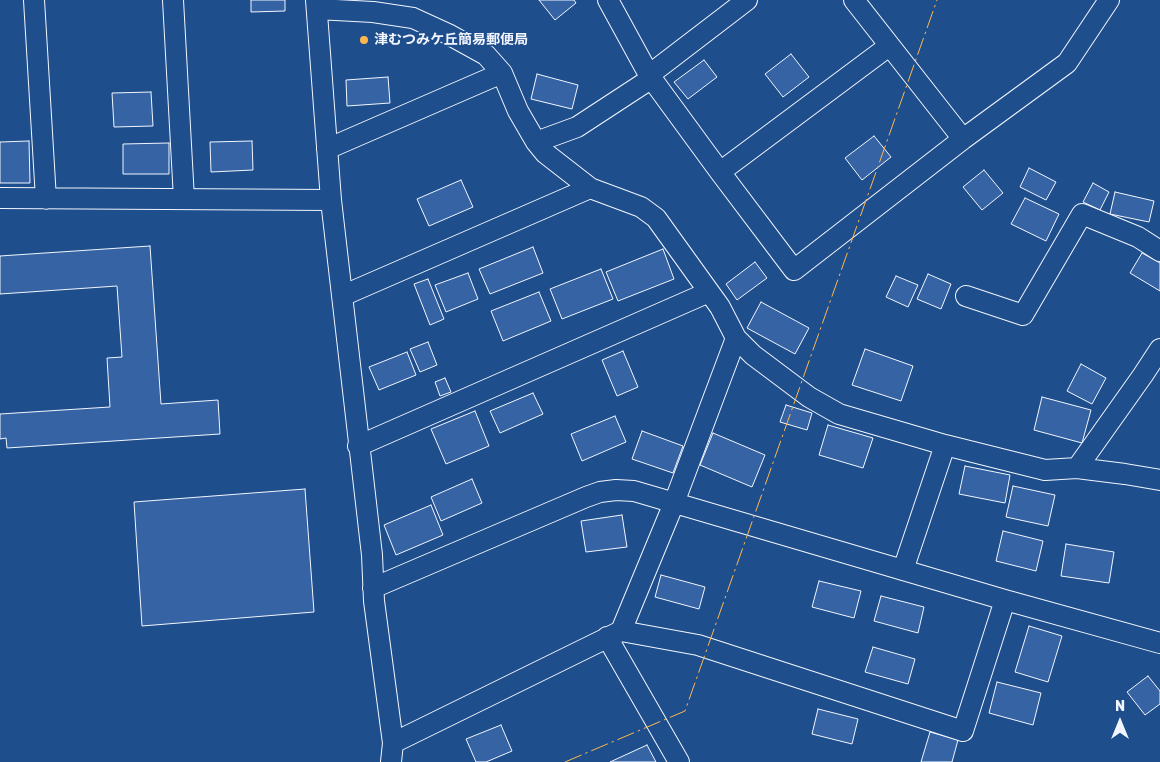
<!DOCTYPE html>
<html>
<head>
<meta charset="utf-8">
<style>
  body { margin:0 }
  #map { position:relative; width:1160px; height:762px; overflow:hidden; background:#1f4e8c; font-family:Rubik,sans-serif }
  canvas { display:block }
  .north { position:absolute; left:1095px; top:697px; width:50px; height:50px; -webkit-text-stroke:4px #1f4e8c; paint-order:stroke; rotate:0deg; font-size:14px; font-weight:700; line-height:20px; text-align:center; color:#f2f6ff }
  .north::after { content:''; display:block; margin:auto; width:18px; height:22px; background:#f2f6ff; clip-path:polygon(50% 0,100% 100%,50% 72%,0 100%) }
</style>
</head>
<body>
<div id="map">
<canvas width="1160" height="762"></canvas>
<div class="north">N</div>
</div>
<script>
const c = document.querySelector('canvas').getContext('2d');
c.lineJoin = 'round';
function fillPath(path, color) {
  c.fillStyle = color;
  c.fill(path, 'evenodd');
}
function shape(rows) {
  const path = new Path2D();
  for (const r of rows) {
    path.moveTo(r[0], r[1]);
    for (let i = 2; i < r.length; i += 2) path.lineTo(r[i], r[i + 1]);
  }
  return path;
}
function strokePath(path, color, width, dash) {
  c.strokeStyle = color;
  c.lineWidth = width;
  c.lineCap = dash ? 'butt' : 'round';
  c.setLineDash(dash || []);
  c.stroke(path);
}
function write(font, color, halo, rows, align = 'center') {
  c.font = font + ' Rubik,"Noto Sans JP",sans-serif';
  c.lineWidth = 4;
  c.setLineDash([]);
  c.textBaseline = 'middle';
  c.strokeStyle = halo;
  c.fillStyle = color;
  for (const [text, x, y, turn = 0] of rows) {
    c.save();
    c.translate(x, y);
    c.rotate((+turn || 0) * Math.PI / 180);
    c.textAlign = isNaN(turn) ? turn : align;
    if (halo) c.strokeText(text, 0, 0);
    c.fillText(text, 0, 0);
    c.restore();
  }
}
const building = shape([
  [251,0,285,0,285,11,251,12,251,0],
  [539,0,574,0,576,3,555,20,539,0],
  [791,54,809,77,783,97,765,74,791,54],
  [704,60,717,77,688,99,674,82,704,60],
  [537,74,578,85,572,109,531,99,537,74],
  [388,77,390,103,347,106,346,80,388,77],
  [151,92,153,126,114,127,112,93,151,92],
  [874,136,891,157,862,180,845,158,874,136],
  [29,141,30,183,0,183,0,142,29,141],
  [252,141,253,170,211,172,210,142,252,141],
  [169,143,169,174,123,174,123,144,169,143],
  [1029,168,1056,182,1046,200,1020,187,1029,168],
  [984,170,1003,193,982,210,963,187,984,170],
  [461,180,473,207,429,226,417,199,461,180],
  [1093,183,1109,192,1100,210,1083,202,1093,183],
  [1115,192,1154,201,1149,222,1110,214,1115,192],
  [1025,198,1059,214,1046,241,1011,224,1025,198],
  [150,246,161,404,218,400,220,434,7,448,6,438,0,439,0,414,110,407,107,358,122,357,117,286,0,294,0,256,150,246],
  [533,247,543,273,490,294,479,269,533,247],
  [663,249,674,279,618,301,606,272,663,249],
  [1142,253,1160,263,1160,291,1130,273,1142,253],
  [755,262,767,278,737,300,726,284,755,262],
  [601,269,613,299,562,319,550,289,601,269],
  [468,273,478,299,446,312,435,285,468,273],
  [928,274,951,284,941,309,917,299,928,274],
  [896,276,918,285,908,307,886,297,896,276],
  [428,279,444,319,430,325,414,284,428,279],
  [539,292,551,321,503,341,491,311,539,292],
  [761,302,809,328,795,354,747,328,761,302],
  [428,342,437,365,420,372,410,349,428,342],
  [865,349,913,366,901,401,852,385,865,349],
  [623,351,638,387,617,396,602,360,623,351],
  [407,352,416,375,379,390,369,367,407,352],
  [1081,364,1106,378,1092,404,1067,391,1081,364],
  [445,378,451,392,440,396,435,382,445,378],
  [533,393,543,414,500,433,490,411,533,393],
  [1042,397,1091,410,1082,443,1034,430,1042,397],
  [786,405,812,413,807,430,780,422,786,405],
  [475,411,489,446,446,464,431,429,475,411],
  [615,416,626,442,582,461,571,434,615,416],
  [828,425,873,438,863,468,819,455,828,425],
  [642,431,683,446,673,473,632,459,642,431],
  [713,433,765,455,752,487,700,465,713,433],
  [965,466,1010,475,1005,503,959,494,965,466],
  [472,479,482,503,441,521,431,497,472,479],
  [1013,486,1055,495,1048,526,1006,517,1013,486],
  [305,489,314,612,142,626,134,502,305,489],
  [431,505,443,535,396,555,384,525,431,505],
  [622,515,627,547,586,552,581,521,622,515],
  [1003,531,1043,541,1036,571,996,561,1003,531],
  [1066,544,1114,552,1109,583,1061,576,1066,544],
  [661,575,705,587,699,609,655,597,661,575],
  [819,581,861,591,854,618,812,607,819,581],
  [881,596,924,607,918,633,874,621,881,596],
  [1029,626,1062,636,1048,682,1015,672,1029,626],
  [873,647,915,659,908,684,865,672,873,647],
  [1148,676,1160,691,1160,704,1145,715,1127,692,1148,676],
  [997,682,1041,693,1033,725,989,713,997,682],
  [818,709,858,719,852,744,812,734,818,709],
  [501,725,512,751,486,762,476,762,466,739,501,725],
  [930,732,958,740,952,762,921,762,930,732],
  [647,745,656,762,610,762,647,745]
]);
fillPath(building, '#3563a3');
strokePath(building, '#f2f6ff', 1);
const street = shape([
  [34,0,46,199],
  [173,0,184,199],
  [316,0,331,200,372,555,374,601,393,743,391,762],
  [608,0,649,75,720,172,794,270,963,139,1067,63,1109,0],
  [854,0,963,139],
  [317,9,373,12,413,18,448,34,486,55,502,73,518,111,536,142,545,153,590,188,641,207,656,218,720,307,736,338,753,355,809,397,839,414,945,445,1045,470,1077,468,1125,474,1160,480],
  [649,75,747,0],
  [536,142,577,127,652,78],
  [327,149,502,73],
  [720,172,889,46],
  [0,198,331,200],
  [342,296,590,188],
  [966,296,1023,315,1082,214,1138,237,1160,251],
  [358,446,709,292],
  [1077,468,1143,375,1160,349],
  [903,570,945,445],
  [373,588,586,497,600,492,616,490,634,491,1005,600,1160,643],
  [621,631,674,503,736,338],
  [607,637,679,762],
  [393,743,621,631,698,645,963,731,1005,600]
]);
strokePath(street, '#f2f6ff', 22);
strokePath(street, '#1f4e8c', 20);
strokePath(shape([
  [565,762,685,711,937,0]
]), '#ffb74d', 1, [18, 4, 2.5, 4]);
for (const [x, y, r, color] of [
  [364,40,5,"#ffb74d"]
]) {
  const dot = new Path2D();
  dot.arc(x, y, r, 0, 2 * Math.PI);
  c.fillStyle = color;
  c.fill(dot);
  strokePath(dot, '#1f4e8c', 2);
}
write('bold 14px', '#f2f6ff', '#1f4e8c', [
  ["津むつみケ丘簡易郵便局",374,40]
], 'left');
</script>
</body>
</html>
